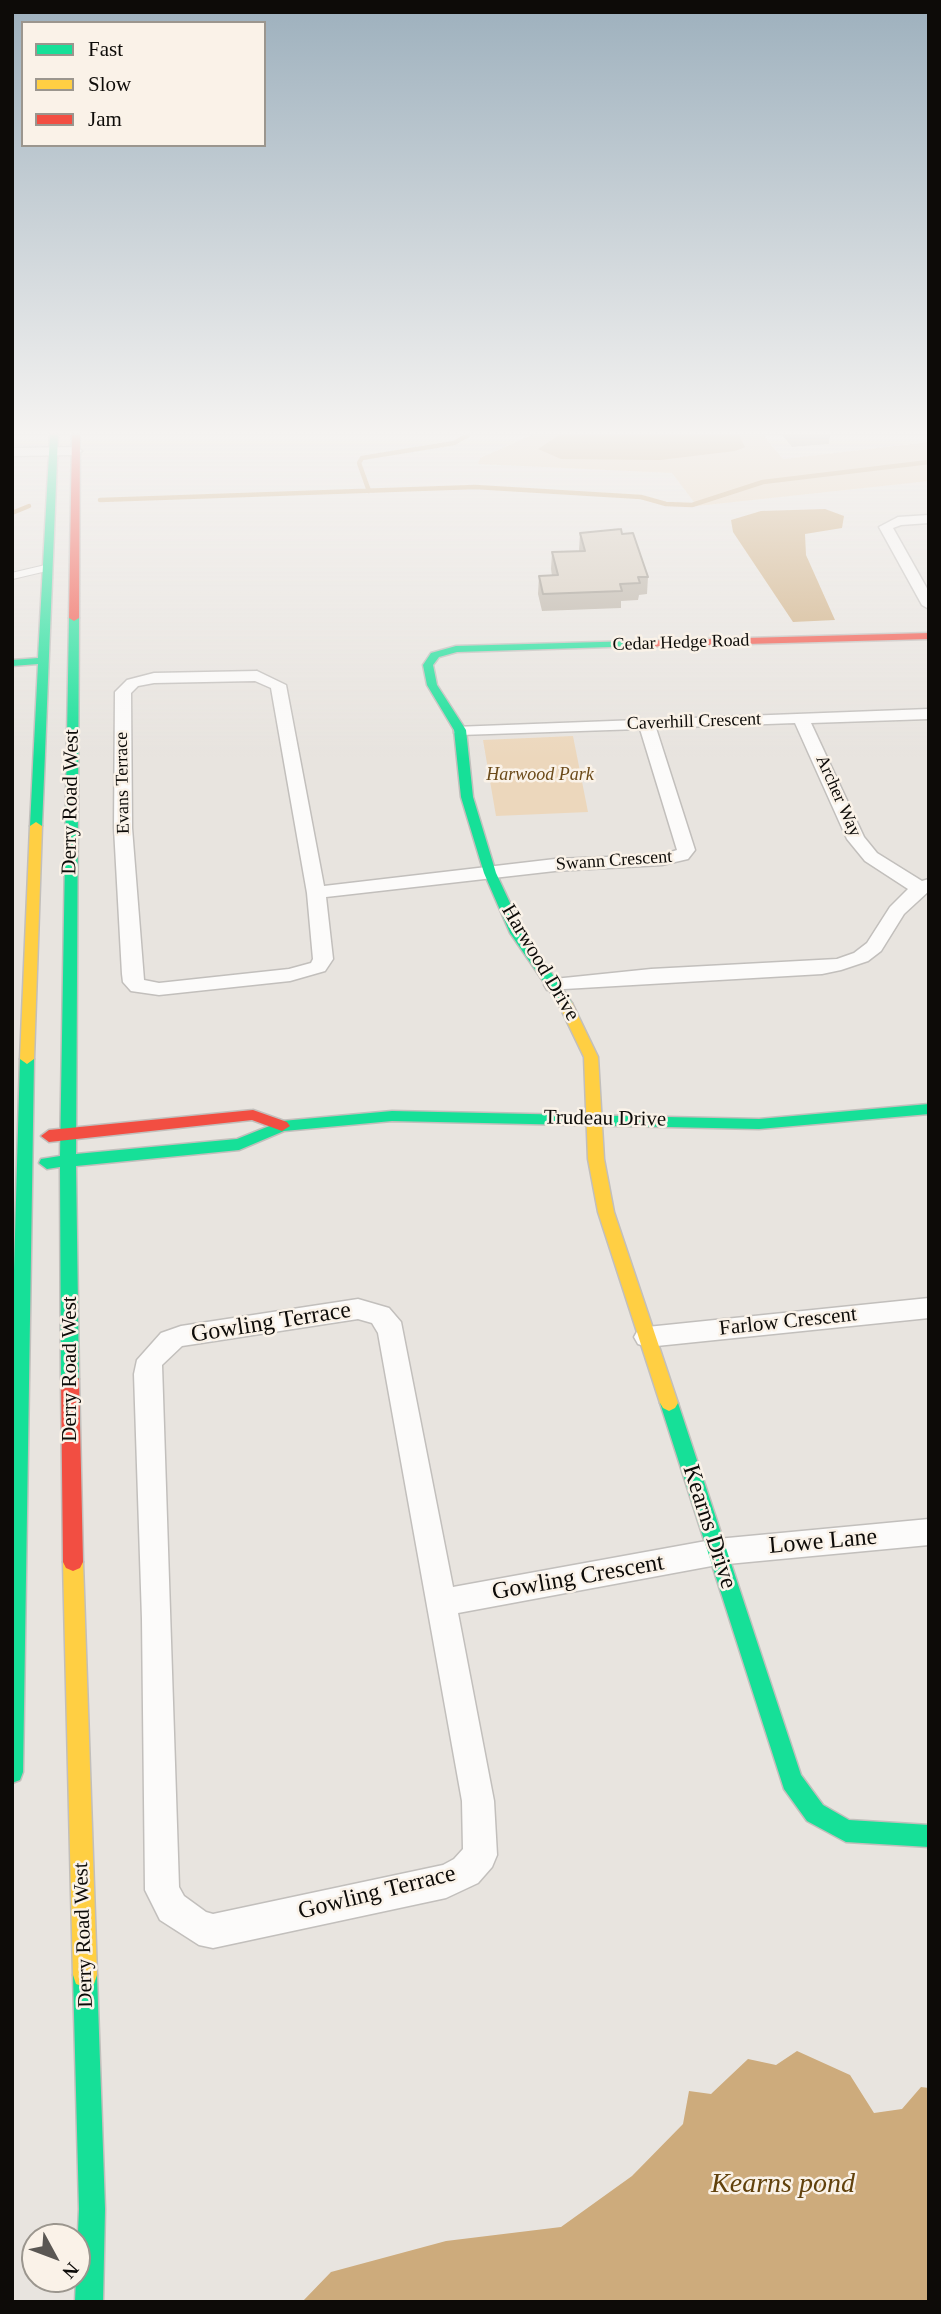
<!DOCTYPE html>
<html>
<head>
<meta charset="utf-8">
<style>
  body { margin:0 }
  #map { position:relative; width:941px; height:2314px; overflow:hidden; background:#e8e4df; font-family:Georgia,serif }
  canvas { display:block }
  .frame { position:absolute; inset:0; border:14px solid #0d0b08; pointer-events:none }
  .legend { position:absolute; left:21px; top:21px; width:245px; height:126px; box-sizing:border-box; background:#faf2e8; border:2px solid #9b968e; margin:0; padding:9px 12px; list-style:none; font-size:21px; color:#0d0b08 }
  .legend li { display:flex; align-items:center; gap:14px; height:35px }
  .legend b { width:35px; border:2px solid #9b968e }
  .north { position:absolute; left:21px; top:2223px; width:70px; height:70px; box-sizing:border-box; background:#faf2e8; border:2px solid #9b968e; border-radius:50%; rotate:131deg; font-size:19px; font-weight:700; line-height:28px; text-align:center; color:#0d0b08 }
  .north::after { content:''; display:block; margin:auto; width:24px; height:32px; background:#5a5753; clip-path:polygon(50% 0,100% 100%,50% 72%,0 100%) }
</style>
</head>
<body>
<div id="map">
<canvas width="941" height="2314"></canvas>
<div class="frame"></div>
<ul class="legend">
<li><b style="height:9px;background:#16e098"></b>Fast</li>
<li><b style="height:9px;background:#ffcf43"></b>Slow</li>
<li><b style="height:9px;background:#f24e42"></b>Jam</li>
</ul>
<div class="north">N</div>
</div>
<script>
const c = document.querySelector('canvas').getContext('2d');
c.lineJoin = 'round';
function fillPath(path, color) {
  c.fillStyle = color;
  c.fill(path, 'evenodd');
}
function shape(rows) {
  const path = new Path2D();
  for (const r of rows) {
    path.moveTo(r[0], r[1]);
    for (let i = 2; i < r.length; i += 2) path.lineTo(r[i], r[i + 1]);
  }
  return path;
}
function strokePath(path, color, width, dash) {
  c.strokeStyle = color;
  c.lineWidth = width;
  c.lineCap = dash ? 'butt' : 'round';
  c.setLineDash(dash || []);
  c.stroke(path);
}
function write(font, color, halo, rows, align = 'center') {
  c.font = font + ' Georgia,serif';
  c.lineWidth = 5;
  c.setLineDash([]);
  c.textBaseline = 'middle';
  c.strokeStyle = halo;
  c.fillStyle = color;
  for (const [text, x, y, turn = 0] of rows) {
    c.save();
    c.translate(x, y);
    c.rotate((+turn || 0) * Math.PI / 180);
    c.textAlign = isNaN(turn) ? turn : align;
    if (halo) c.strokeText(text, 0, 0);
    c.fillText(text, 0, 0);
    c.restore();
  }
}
fillPath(shape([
  [532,435,763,435,783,459,929,442,929,481,697,506,672,473,478,464,480,458],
  [573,736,588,812,496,816,483,740]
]), '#ecd7bc');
fillPath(shape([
  [559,435,739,435,745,447,735,451,660,460,561,459,538,449],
  [825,509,844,516,842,528,805,534,806,555,835,620,793,622,733,532,731,520,761,511],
  [797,2051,850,2075,874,2113,902,2109,921,2087,929,2088,929,2302,302,2302,331,2272,446,2241,561,2227,632,2176,683,2124,689,2091,711,2094,748,2059,776,2065]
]), '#cdab7c');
strokePath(shape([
  [369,491,359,463,362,458,454,443,468,435],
  [100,500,475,487,641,497,666,504,692,505,763,482,929,462],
  [12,513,29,506]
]), '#cdab7c', 4.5);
const lane = shape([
  [12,576,46,568]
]);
const street = shape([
  [12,448,76,447,82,451,76,455,12,456,12,448],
  [929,515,929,523,901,525,893,528,929,592,929,609,922,605,879,527,898,517,929,515],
  [257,671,286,685,324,886,555,859,662,855,677,850,640,729,460,735,454,733,454,727,929,709,929,719,811,723,864,837,877,853,922,881,929,879,929,891,904,914,881,951,868,961,841,970,822,974,547,990,544,985,547,980,554,979,651,969,837,959,854,953,867,943,890,907,908,889,865,861,847,839,795,723,656,728,695,850,688,859,662,865,555,871,326,897,333,959,325,971,290,981,159,995,131,991,123,982,122,974,114,828,115,692,127,680,154,673,257,671],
  [255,681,271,688,307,893,313,959,311,963,289,969,159,983,144,980,132,828,131,693,138,686,154,683,255,681],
  [929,1298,929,1318,647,1347,638,1344,634,1337,638,1330,647,1327,929,1298],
  [358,1299,389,1308,401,1322,453,1587,717,1539,929,1519,929,1545,717,1565,458,1613,494,1801,497,1855,492,1867,478,1883,446,1898,213,1948,199,1945,160,1920,145,1890,142,1619,134,1374,137,1360,161,1333,181,1326,358,1299],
  [358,1319,372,1323,378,1333,462,1801,463,1849,454,1859,443,1865,213,1914,206,1912,184,1896,179,1887,162,1365,182,1346,358,1319]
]);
const fast = shape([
  [50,435,58,435,42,826,36,830,30,826,38,664,12,666,12,660,38,658,50,435],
  [74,615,79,618,76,1154,237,1139,282,1121,392,1111,759,1119,929,1104,929,1114,759,1129,392,1121,284,1131,239,1150,76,1166,79,1379,76,1384,70,1386,64,1384,61,1379,60,1167,47,1169,39,1163,41,1159,60,1156,69,618,74,615],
  [636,641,641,644,640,646,457,652,439,657,433,665,437,685,466,730,473,797,496,873,524,933,572,1003,565,1008,560,1006,510,933,484,873,461,797,454,730,427,685,423,665,431,653,456,646,636,641],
  [27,1054,34,1059,23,1772,20,1780,12,1783,12,1341,20,1059,27,1054],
  [669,1395,675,1398,678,1403,801,1775,823,1805,849,1820,929,1825,929,1847,846,1842,807,1821,784,1789,660,1403,663,1398,669,1395],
  [85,1963,94,1966,97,1975,105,2209,103,2302,75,2302,79,2209,73,1975,76,1966,85,1963]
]);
const slow = shape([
  [36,822,42,826,34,1059,27,1064,20,1059,30,826,36,822],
  [565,998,572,1003,598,1057,604,1159,614,1212,678,1403,675,1408,669,1411,663,1408,660,1403,598,1212,588,1159,584,1057,558,1003,565,998],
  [73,1553,80,1556,83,1562,97,1975,94,1984,85,1987,76,1984,73,1975,63,1562,66,1556,73,1553]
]);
const jam = shape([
  [72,435,80,435,79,618,74,621,69,618,72,435],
  [929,633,929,639,636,647,631,644,636,641,929,633],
  [253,1110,287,1122,290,1126,282,1131,252,1120,49,1142,41,1136,49,1130,253,1110],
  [70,1372,76,1374,79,1379,83,1562,80,1568,73,1571,66,1568,63,1562,61,1379,64,1374,70,1372]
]);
strokePath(lane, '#c2bfbc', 8);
strokePath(street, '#c2bfbc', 3);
strokePath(fast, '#c2bfbc', 3);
strokePath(slow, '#c2bfbc', 3);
strokePath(jam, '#c2bfbc', 3);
strokePath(lane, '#fcfbfa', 6);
fillPath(street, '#fcfbfa');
fillPath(fast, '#16e098');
fillPath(slow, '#ffcf43');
fillPath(jam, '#f24e42');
fillPath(shape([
  [782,435,830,435,829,444,792,447],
  [580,533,622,534,648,577,647,594,639,595,638,600,621,601,621,608,542,611,538,594,539,576,552,576,551,569,552,552,579,551]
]), '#b6ada0');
const building = shape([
  [621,529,622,534,633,533,648,577,638,577,640,583,620,584,622,591,543,594,539,576,558,575,552,552,585,551,580,533,621,529]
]);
fillPath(building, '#d4c9ba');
strokePath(building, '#948d82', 2);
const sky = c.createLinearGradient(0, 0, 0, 759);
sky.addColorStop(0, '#9db0bd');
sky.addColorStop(0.57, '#f5f3f1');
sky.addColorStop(1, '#f5f3f100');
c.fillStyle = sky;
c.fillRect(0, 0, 941, 759);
write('18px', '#0d0b08', '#faf2e8', [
  ["Cedar Hedge Road",681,643,-2],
  ["Caverhill Crescent",694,722,-2],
  ["Evans Terrace",123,783,-91],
  ["Archer Way",838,796,66],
  ["Swann Crescent",614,861,-4]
]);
write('italic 18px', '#6b4a19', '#faf2e8', [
  ["Harwood Park",540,775]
]);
write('21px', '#0d0b08', '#faf2e8', [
  ["Derry Road West",71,802,-89],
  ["Harwood Drive",540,963,59],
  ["Trudeau Drive",605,1119,1],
  ["Farlow Crescent",788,1322,-6],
  ["Derry Road West",70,1369,-90],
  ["Derry Road West",84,1935,-92]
]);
write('24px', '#0d0b08', '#faf2e8', [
  ["Gowling Terrace",271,1323,-9],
  ["Kearns Drive",709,1527,72],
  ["Lowe Lane",823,1542,-5],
  ["Gowling Crescent",578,1578,-10],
  ["Gowling Terrace",377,1893,-14]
]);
write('italic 28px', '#61410c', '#faf2e8', [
  ["Kearns pond",783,2185]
]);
</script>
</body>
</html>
